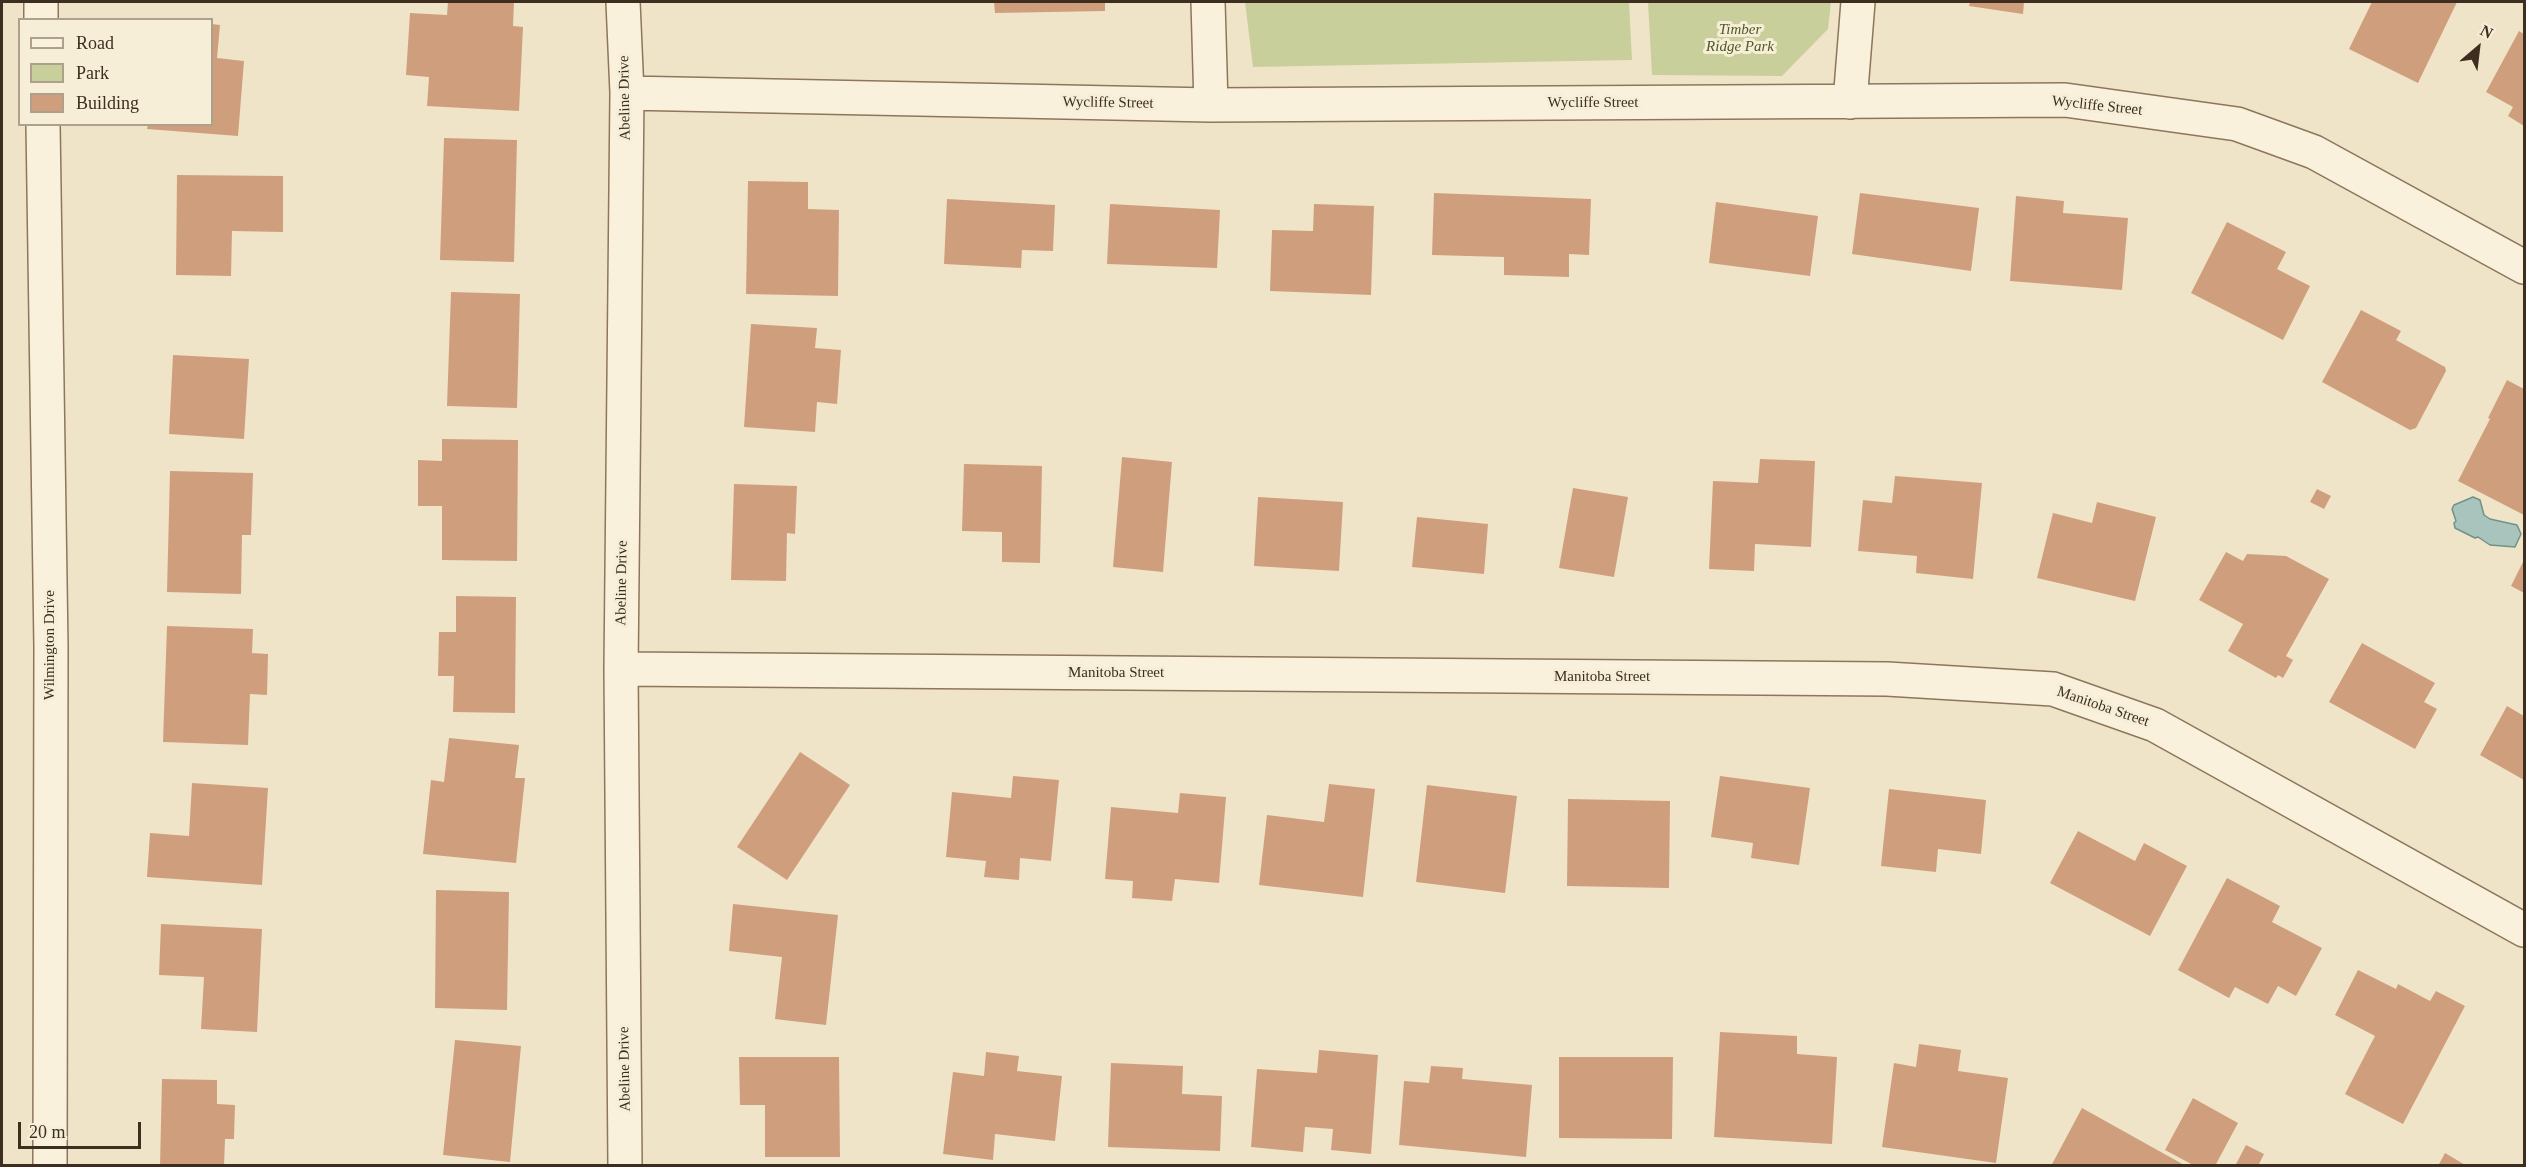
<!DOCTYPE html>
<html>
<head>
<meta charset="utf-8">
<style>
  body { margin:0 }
  #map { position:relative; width:2526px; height:1167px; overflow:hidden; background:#f0e4c8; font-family:Georgia,serif }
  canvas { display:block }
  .frame { position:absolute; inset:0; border:3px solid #3d2e20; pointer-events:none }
  .legend { position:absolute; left:18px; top:18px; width:195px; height:108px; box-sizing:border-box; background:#f7eed8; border:2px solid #ada18e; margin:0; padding:8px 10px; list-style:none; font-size:18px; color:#3d2e20 }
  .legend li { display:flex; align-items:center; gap:12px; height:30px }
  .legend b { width:30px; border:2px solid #ada18e }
  .north { position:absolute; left:2448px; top:18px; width:60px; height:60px; -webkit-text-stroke:4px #f7eed8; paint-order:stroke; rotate:28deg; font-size:16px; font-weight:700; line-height:24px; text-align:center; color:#3d2e20 }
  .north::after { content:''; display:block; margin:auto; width:21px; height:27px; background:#3d2e20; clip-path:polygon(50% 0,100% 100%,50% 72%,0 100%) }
  .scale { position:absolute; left:18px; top:1122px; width:123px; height:27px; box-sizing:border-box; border:3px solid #3d2e20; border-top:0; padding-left:8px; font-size:18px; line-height:21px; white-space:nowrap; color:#3d2e20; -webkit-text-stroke:4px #f7eed8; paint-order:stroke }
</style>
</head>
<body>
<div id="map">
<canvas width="2526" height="1167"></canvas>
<div class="frame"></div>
<ul class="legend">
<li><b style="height:8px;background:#faf1dc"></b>Road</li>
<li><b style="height:16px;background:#c9cf9b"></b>Park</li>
<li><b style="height:16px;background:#cf9f7d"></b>Building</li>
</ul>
<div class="north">N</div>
<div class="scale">20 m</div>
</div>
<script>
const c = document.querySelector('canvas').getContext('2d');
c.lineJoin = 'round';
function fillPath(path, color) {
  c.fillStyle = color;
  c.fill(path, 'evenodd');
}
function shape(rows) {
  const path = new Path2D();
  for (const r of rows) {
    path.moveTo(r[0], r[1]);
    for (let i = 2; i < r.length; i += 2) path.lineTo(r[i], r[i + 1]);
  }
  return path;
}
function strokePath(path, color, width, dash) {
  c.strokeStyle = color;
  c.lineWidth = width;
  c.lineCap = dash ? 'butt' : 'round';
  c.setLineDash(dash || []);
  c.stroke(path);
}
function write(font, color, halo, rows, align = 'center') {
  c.font = font + ' Georgia,serif';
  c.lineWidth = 6;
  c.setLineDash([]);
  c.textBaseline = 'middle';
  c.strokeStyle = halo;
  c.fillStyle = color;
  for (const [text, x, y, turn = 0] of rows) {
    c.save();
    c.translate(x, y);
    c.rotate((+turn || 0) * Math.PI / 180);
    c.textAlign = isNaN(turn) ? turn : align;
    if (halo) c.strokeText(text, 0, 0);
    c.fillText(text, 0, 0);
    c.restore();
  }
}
fillPath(shape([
  [1245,2,1629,2,1632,60,1253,67],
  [1648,2,1831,2,1828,29,1782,76,1652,75]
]), '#c9cf9b');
const water = shape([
  [2473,497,2480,500,2484,515,2490,519,2517,525,2521,534,2515,547,2490,545,2478,537,2475,538,2455,528,2454,523,2456,521,2452,509,2454,505,2473,497]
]);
fillPath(water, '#a9c4bc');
strokePath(water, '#6f938a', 1.5);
fillPath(shape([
  [448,2,514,2,513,26,523,27,519,111,427,106,429,77,406,75,410,13,447,15],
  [994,2,1105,2,1105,11,995,13],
  [1970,2,2024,2,2023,14,1969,6],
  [2372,2,2457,2,2418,83,2349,49],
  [212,24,220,25,217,58,244,61,238,136,147,129,148,124,212,124],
  [2519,31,2524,34,2524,126,2508,116,2513,107,2486,92],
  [444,138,517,140,514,262,440,260],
  [177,175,283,176,283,232,232,231,231,276,176,275],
  [748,181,808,182,808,209,839,210,838,296,746,294],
  [1434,193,1591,199,1589,255,1569,254,1569,277,1504,275,1504,257,1432,255],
  [1860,193,1979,208,1971,271,1852,254],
  [2016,196,2064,201,2063,213,2128,218,2122,290,2010,281],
  [947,199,1055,205,1053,251,1022,250,1021,268,944,264],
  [1716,202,1818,216,1810,276,1709,263],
  [1110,204,1220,210,1217,268,1107,264],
  [1314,204,1374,206,1371,295,1270,291,1272,230,1313,231],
  [2227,222,2286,252,2277,269,2310,286,2283,340,2191,293],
  [451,292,520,294,517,408,447,406],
  [2361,310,2401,331,2396,340,2445,367,2446,371,2416,428,2410,430,2322,382],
  [751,324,817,328,815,348,841,350,837,404,817,402,815,432,744,427],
  [173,355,249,359,244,439,169,434],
  [2507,380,2524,389,2524,515,2458,481,2490,419,2488,418],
  [442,439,518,440,517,561,442,560,442,506,418,506,418,460,442,461],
  [1122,457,1172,462,1163,572,1113,567],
  [1760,459,1815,461,1811,547,1755,544,1754,571,1709,569,1713,481,1758,483],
  [964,464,1042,466,1040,563,1002,562,1002,532,962,531],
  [170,471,253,473,251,535,242,535,241,594,167,592],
  [1895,476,1982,483,1973,579,1916,573,1917,556,1858,551,1863,500,1892,503],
  [734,484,797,486,795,534,787,533,786,581,731,580],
  [1573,488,1628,497,1614,577,1559,568],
  [2317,489,2331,496,2324,509,2310,502],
  [1258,497,1343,502,1339,571,1254,566],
  [2097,502,2156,517,2135,601,2037,578,2053,513,2092,523],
  [1417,517,1488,524,1484,574,1412,567],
  [2226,552,2243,561,2247,554,2286,556,2329,579,2286,656,2293,660,2283,678,2278,675,2276,678,2228,651,2243,624,2199,600],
  [2524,560,2524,593,2511,586],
  [456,596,516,597,515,713,453,712,454,676,438,676,439,632,456,632],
  [167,626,253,629,252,653,268,654,267,695,250,694,248,745,163,742],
  [2362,643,2435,683,2424,702,2437,709,2415,749,2329,702],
  [2507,706,2524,716,2524,780,2480,755],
  [449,738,519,745,515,778,525,778,516,863,423,854,431,780,444,782],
  [800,752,850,785,787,880,737,847],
  [1013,776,1059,780,1051,861,1020,858,1019,880,984,877,986,861,946,857,952,792,1011,798],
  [1720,776,1810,788,1799,865,1751,858,1753,843,1711,837],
  [192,783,268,788,262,885,147,877,150,833,189,836],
  [1329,784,1375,789,1363,897,1259,885,1267,815,1324,822],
  [1427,785,1517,796,1505,893,1416,882],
  [1889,789,1986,800,1981,854,1938,849,1936,872,1881,866],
  [1180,793,1226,797,1219,883,1175,879,1172,901,1132,898,1133,881,1105,879,1111,807,1178,813],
  [1568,799,1670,801,1669,888,1567,886],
  [2078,831,2135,861,2144,843,2187,866,2150,936,2050,883],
  [2227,878,2280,906,2272,922,2322,948,2296,996,2278,986,2268,1004,2235,987,2229,998,2178,970],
  [436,890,509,892,507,1010,435,1008],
  [733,904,838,915,826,1025,775,1019,782,957,729,951],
  [161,924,262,929,257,1032,201,1029,204,977,159,975],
  [2358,970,2396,989,2398,984,2430,1001,2436,991,2465,1006,2403,1124,2345,1094,2375,1036,2335,1015],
  [1720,1032,1797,1036,1797,1054,1837,1057,1832,1144,1714,1137],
  [455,1040,521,1046,510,1162,443,1155],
  [1919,1044,1961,1050,1958,1071,2008,1078,1996,1163,1882,1147,1894,1063,1916,1067],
  [1319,1050,1378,1055,1371,1154,1331,1150,1333,1129,1305,1127,1303,1152,1251,1147,1257,1069,1317,1073],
  [986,1052,1019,1056,1017,1071,1062,1076,1055,1141,995,1134,993,1160,943,1154,953,1072,984,1076],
  [739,1057,839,1057,840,1157,765,1157,765,1105,740,1105],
  [1559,1057,1673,1057,1672,1139,1559,1138],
  [1111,1063,1183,1066,1182,1094,1222,1096,1220,1151,1108,1147],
  [1431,1066,1463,1068,1462,1079,1532,1085,1526,1157,1399,1145,1404,1081,1429,1083],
  [162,1079,217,1080,217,1104,235,1105,234,1139,225,1139,224,1166,160,1166],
  [2193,1098,2238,1123,2215,1166,2195,1166,2165,1150],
  [2082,1108,2186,1166,2051,1166],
  [2246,1145,2264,1154,2258,1166,2235,1166],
  [2445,1153,2467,1166,2438,1166]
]), '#cf9f7d');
const minor = shape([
  [41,2,41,20],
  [623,2,627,93,621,669,625,1166],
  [1208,2,1211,105],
  [627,93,1211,105,2065,100,2237,124,2314,152,2524,267],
  [1850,102,1858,2],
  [43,124,51,647,50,1166],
  [621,669,1887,679,2053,689,2155,725,2524,930]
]);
strokePath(minor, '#8d765c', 36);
strokePath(minor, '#faf1dc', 33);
write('italic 15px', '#4d5a26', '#f7eed8', [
  ["Timber",1740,30],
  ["Ridge Park",1740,47]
]);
write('15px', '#3d2e20', '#f7eed8', [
  ["Abeline Drive",625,98,-91],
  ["Wycliffe Street",1108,103,1],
  ["Wycliffe Street",1593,103],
  ["Wycliffe Street",2097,106,6],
  ["Abeline Drive",622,583,-89],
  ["Wilmington Drive",50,645,-90],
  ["Manitoba Street",1116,673],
  ["Manitoba Street",1602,677],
  ["Manitoba Street",2103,707,19],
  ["Abeline Drive",625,1069,-91]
]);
</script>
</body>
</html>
